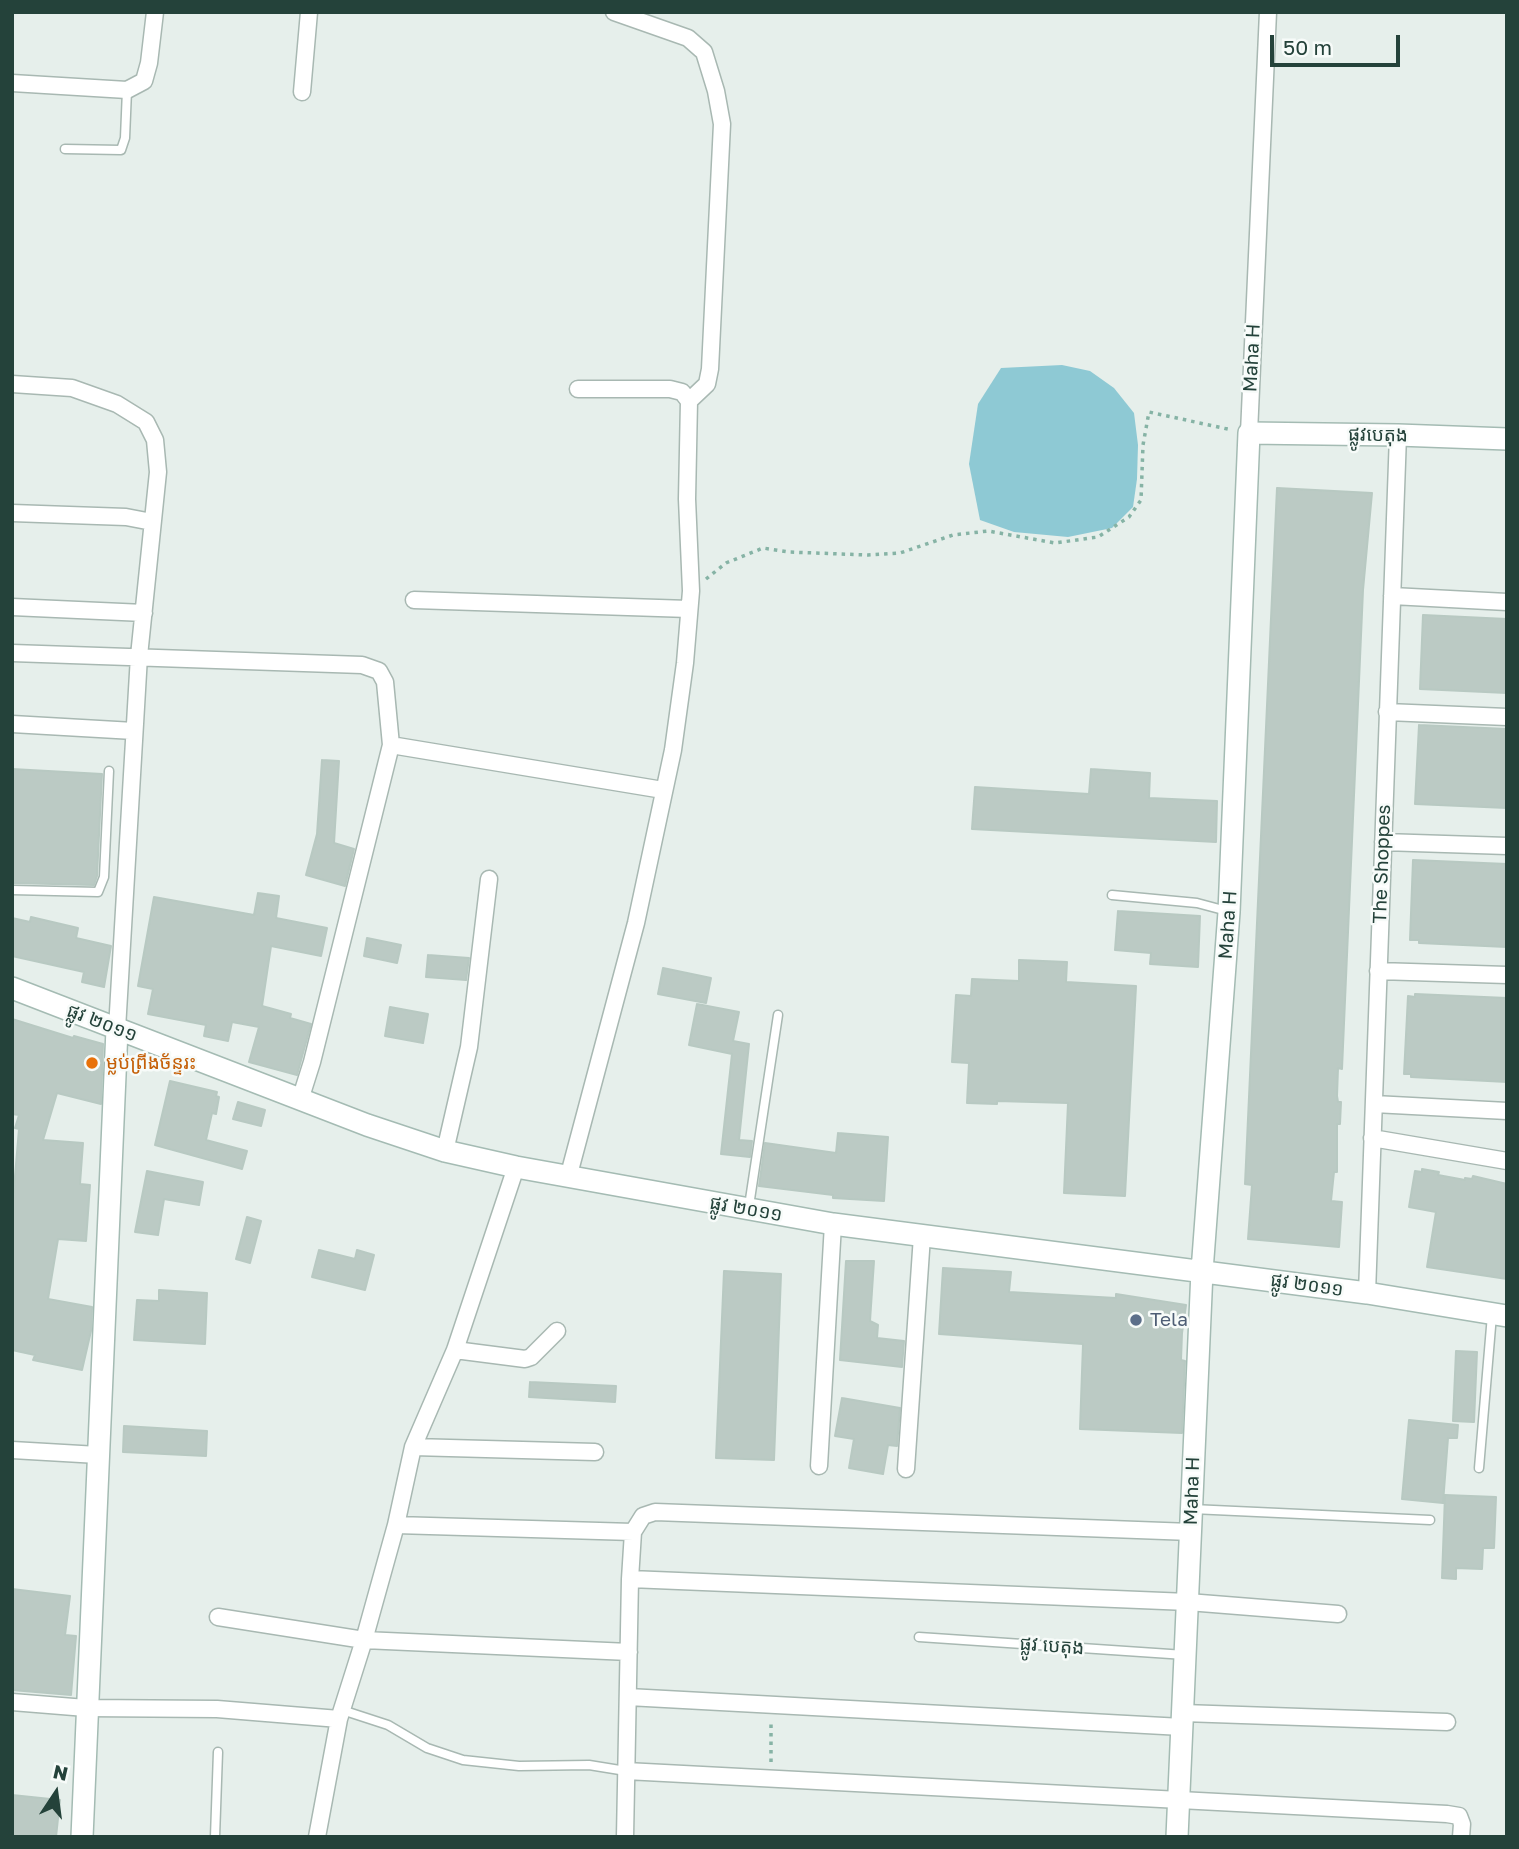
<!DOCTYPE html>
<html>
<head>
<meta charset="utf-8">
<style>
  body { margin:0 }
  #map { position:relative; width:1519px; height:1849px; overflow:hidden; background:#e6efeb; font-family:"Golos Text",sans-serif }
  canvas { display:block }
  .frame { position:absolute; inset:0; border:14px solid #24423a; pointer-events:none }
  .north { position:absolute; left:21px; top:1758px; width:70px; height:70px; -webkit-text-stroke:5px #f7fbf9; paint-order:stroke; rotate:13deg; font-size:19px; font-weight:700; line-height:28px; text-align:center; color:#24423a }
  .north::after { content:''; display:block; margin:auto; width:24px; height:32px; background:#24423a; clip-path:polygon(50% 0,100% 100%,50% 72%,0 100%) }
  .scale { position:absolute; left:1270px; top:35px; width:130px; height:32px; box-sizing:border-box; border:4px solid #24423a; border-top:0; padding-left:9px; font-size:21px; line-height:24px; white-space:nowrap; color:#24423a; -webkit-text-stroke:5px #f7fbf9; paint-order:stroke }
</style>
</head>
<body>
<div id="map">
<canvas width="1519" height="1849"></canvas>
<div class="frame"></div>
<div class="north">N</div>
<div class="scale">50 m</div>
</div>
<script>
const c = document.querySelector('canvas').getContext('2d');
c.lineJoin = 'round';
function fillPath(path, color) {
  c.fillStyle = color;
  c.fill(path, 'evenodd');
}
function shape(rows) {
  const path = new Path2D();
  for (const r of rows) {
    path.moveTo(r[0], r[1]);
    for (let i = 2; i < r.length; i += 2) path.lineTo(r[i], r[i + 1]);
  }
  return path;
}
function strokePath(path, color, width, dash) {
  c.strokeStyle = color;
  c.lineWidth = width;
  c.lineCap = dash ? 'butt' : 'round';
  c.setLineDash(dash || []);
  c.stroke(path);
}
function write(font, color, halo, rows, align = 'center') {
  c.font = font + ' "Golos Text","Noto Sans Khmer",sans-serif';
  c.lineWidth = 5;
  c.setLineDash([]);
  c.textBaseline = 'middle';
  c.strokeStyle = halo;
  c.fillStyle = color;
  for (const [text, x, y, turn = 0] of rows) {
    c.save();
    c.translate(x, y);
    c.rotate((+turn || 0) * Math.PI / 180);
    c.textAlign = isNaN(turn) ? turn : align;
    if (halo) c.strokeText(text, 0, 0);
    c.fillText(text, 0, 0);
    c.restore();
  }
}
fillPath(shape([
  [1062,365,1090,371,1114,388,1134,413,1138,445,1137,479,1133,507,1112,528,1068,537,1014,532,980,520,969,464,978,404,1001,368]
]), '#8ec9d4');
const building = shape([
  [1277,488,1372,493,1363,590,1342,1069,1338,1068,1337,1096,1338,1102,1341,1102,1340,1124,1337,1124,1337,1172,1334,1172,1331,1201,1342,1202,1339,1247,1248,1239,1252,1185,1245,1184,1277,488],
  [1423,615,1507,619,1507,693,1420,689,1423,615],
  [1419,725,1507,729,1507,808,1415,804,1419,725],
  [322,760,339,761,334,843,354,849,345,886,306,875,317,834,322,760],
  [12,769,102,774,97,876,94,885,12,883,12,769],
  [1091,769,1150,773,1149,798,1217,801,1216,842,972,829,975,787,1089,794,1091,769],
  [1413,860,1507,864,1507,947,1419,943,1419,940,1410,940,1413,860],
  [258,893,279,896,276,918,327,928,321,956,271,946,262,1006,291,1014,290,1018,311,1024,297,1075,249,1062,259,1027,232,1022,228,1041,204,1036,206,1025,148,1014,153,989,138,986,154,897,254,915,258,893],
  [1118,911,1200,916,1198,967,1150,964,1151,953,1115,950,1118,911],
  [31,917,78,928,76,938,111,946,104,987,82,982,84,972,12,956,12,918,30,922,31,917],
  [367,938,401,945,397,963,364,956,367,938],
  [428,955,469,958,466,980,426,977,428,955],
  [1019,960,1067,962,1066,982,1136,986,1125,1196,1064,1193,1068,1103,997,1101,997,1104,967,1103,969,1063,952,1062,956,995,971,996,972,979,1019,981,1019,960],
  [663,968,711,978,706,1003,658,994,663,968],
  [1415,994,1507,998,1507,1082,1411,1077,1411,1074,1404,1074,1408,996,1415,997,1415,994],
  [697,1004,739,1012,733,1041,749,1044,739,1140,752,1141,750,1157,721,1154,732,1054,689,1045,697,1004],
  [390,1007,428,1014,423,1043,385,1036,390,1007],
  [12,1019,73,1038,74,1036,103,1044,101,1104,57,1093,43,1140,83,1143,80,1184,90,1185,86,1241,58,1239,48,1299,92,1307,91,1331,82,1370,33,1360,35,1355,12,1350,12,1211,19,1129,15,1128,19,1115,12,1114,12,1019],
  [170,1081,217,1092,216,1096,219,1097,216,1114,212,1113,206,1140,247,1151,242,1169,155,1145,170,1081],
  [238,1102,265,1110,261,1126,233,1119,238,1102],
  [838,1133,888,1137,884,1201,833,1198,833,1195,759,1186,765,1143,836,1153,838,1133],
  [1422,1169,1439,1172,1438,1175,1465,1180,1465,1178,1472,1179,1473,1176,1507,1184,1507,1279,1427,1267,1436,1212,1409,1207,1415,1171,1422,1172,1422,1169],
  [147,1171,203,1182,199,1205,164,1199,158,1235,135,1232,147,1171],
  [247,1217,261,1221,250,1263,236,1259,247,1217],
  [319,1250,355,1259,357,1250,374,1255,365,1290,312,1277,319,1250],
  [846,1261,874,1261,870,1321,878,1325,877,1338,904,1341,902,1367,840,1360,846,1261],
  [943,1268,1011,1272,1009,1292,1116,1298,1116,1294,1186,1305,1182,1333,1181,1360,1185,1361,1182,1433,1080,1429,1083,1344,939,1334,943,1268],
  [724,1271,781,1274,774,1460,716,1458,724,1271],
  [159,1290,207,1293,205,1344,134,1340,137,1300,159,1301,159,1290],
  [1456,1351,1477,1352,1474,1422,1453,1421,1456,1351],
  [530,1382,616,1386,615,1402,529,1397,530,1382],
  [842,1398,900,1408,897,1446,888,1445,883,1474,849,1468,854,1439,835,1436,842,1398],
  [1409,1420,1458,1425,1457,1438,1448,1438,1443,1503,1402,1499,1409,1420],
  [124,1426,207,1431,206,1456,123,1452,124,1426],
  [1445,1495,1496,1497,1494,1548,1483,1548,1482,1569,1456,1568,1456,1579,1442,1578,1445,1495],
  [12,1589,70,1596,65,1635,76,1636,71,1695,12,1690,12,1589],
  [12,1795,60,1800,56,1837,12,1837,12,1795]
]);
fillPath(building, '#bbcac4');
strokePath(building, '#b8c9c2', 2);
const lane = shape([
  [65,149,121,150,125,138,127,90],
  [12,890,98,892,104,877,109,771],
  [1112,895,1197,903,1227,911],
  [749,1206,778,1015],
  [1479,1468,1492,1315],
  [1192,1509,1430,1520],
  [919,1637,1185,1655],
  [342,1710,388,1725,427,1748,463,1760,519,1766,589,1765,626,1771],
  [215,1837,218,1752]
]);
const street = shape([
  [614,12,688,38,704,52,716,91,722,124,710,369,707,384,689,401],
  [12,83,127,90,144,81,149,63,155,12],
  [302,92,309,12],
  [12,384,72,388,117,404,146,422,155,440,158,472,139,656,117,1029],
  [1249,433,1268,12],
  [12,513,126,517,152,522],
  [1392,596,1507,602],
  [414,600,689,609],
  [12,607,144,613],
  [12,653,362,665,379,671,385,682,391,745,312,1062,300,1100],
  [1387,712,1507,717],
  [12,724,134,731],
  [391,745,663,790],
  [1383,842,1507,846],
  [1378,971,1507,975],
  [1374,1104,1507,1111],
  [1372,1138,1507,1161],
  [445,1151,469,1047,489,879],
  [568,1178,636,923,673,750,685,663,691,591,687,499,689,401,682,392,670,389,578,389],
  [1367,1293,1398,435],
  [455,1350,525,1359,531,1357,557,1331],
  [413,1447,595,1452],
  [12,1450,98,1455],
  [819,1466,833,1224],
  [906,1469,922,1236],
  [396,1525,633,1532],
  [630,1579,1188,1602,1338,1614],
  [218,1617,364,1640,629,1652],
  [628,1697,1182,1727],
  [12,1702,86,1708,217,1709,339,1719],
  [1183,1713,1447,1722],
  [626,1771,1447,1814,1459,1816,1462,1824,1461,1837],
  [317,1837,339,1719,364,1640,396,1525,413,1447,455,1350,516,1167],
  [625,1837,630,1579,633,1532,643,1516,655,1512,1191,1532]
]);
const secondary = shape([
  [12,988,367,1125,445,1151,516,1167,833,1224,1367,1293,1507,1316],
  [82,1837,117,1029],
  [1177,1837,1202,1271,1229,912,1249,433,1398,435,1507,439]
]);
strokePath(lane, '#a8b8b2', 11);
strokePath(street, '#a8b8b2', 19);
strokePath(secondary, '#a4bbb3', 24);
strokePath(shape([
  [706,579,726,563,763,548,789,552,868,555,900,553,953,535,988,531,1055,543,1098,537,1129,517,1141,500,1143,445,1149,412,1232,430],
  [771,1762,771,1721]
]), '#86b3a5', 3.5, [3.5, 5]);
strokePath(lane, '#fff', 8);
strokePath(street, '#fff', 16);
strokePath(secondary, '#fff', 21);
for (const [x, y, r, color] of [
  [92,1063,7,"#e8710a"],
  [1136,1320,7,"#5c6f8a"]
]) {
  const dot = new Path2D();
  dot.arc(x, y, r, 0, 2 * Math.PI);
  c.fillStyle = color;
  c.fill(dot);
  strokePath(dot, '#f7fbf9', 2.5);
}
write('19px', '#24423a', '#f7fbf9', [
  ["Maha H",1252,358,-87],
  ["ផ្លូវបេតុង",1378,435,1],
  ["The Shoppes",1382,864,-88],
  ["Maha H",1228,925,-86],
  ["ផ្លូវ ២០១១",102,1023,21],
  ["ផ្លូវ ២០១១",746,1209,10],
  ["ផ្លូវ ២០១១",1307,1285,8],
  ["Maha H",1192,1491,-88],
  ["ផ្លូវ បេតុង",1052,1646,4]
]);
write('19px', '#c56008', '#f7fbf9', [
  ["ម្លប់ព្រីងច័ន្ទរះ",106,1063]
], 'left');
write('19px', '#4e5e75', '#f7fbf9', [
  ["Tela",1150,1320]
], 'left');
</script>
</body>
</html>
